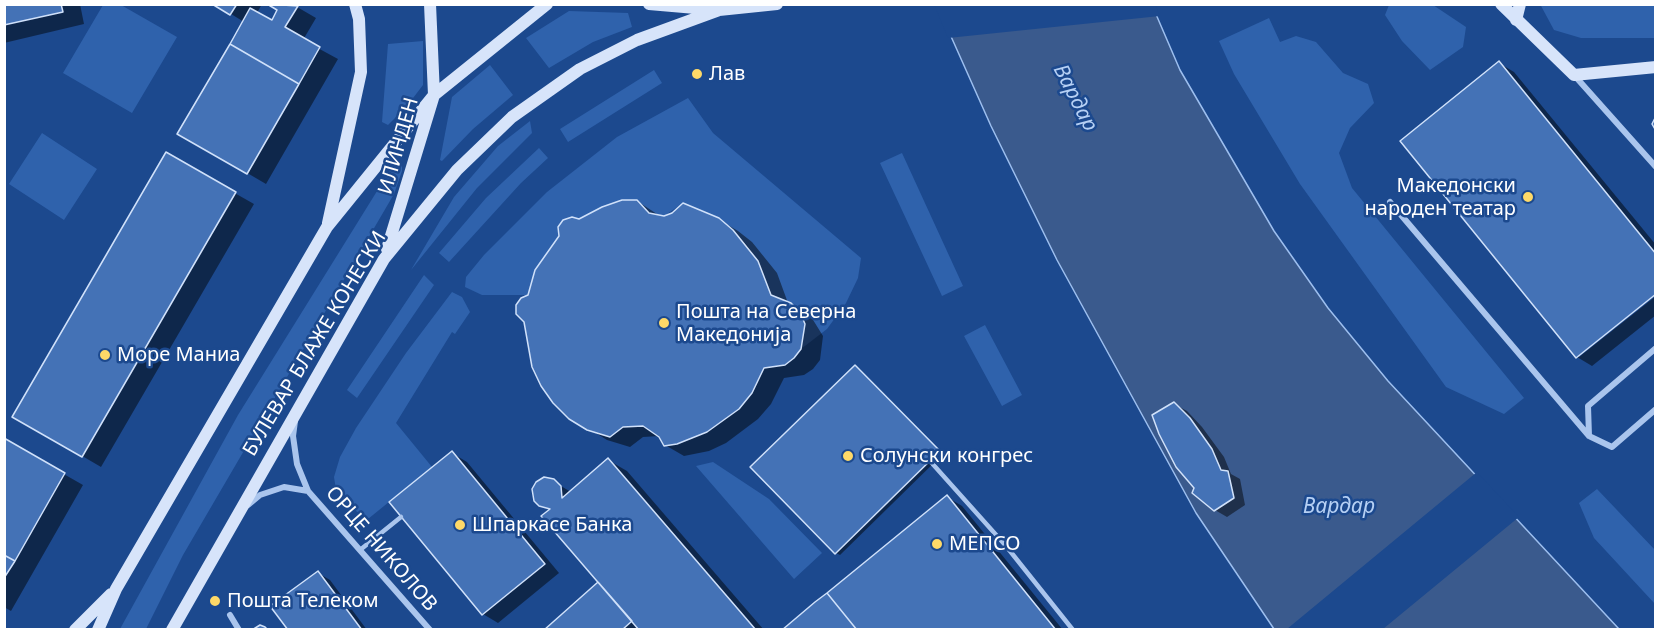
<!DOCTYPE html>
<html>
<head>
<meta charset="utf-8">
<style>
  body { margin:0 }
  #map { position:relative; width:1660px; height:634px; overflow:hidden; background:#1c498e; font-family:"Noto Sans",sans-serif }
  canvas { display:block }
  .frame { position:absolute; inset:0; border:6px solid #fff; pointer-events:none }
</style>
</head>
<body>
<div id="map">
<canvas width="1660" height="634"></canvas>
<div class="frame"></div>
</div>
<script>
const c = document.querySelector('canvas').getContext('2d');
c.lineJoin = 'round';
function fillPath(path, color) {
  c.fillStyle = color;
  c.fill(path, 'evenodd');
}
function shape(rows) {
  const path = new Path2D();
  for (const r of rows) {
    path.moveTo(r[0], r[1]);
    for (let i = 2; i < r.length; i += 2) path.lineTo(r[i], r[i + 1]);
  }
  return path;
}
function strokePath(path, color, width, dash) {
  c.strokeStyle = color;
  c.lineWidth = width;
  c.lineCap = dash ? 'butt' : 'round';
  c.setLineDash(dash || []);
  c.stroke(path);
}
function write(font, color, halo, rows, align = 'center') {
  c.font = font + ' "Noto Sans",sans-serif';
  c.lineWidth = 5;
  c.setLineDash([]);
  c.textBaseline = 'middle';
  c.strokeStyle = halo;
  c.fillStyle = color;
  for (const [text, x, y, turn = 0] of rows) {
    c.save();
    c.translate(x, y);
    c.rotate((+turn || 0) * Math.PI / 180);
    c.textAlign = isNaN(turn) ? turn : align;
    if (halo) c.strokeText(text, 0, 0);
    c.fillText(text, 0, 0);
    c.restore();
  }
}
fillPath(shape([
  [1540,4,1655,5,1655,38,1581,38,1554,30],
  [103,5,121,5,177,37,132,113,63,73],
  [1389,5,1433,5,1466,27,1463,47,1430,70,1402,41,1385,15],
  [569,11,628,13,632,27,593,42,549,68,526,38],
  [1269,18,1280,42,1296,36,1316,42,1343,73,1368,84,1374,103,1350,128,1339,153,1352,188,1524,398,1504,414,1446,387,1300,184,1234,74,1219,41],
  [423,41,423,85,407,106,388,125,382,122,388,44],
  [490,65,513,95,473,129,442,161,440,160,452,97],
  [654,70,662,83,568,142,560,129],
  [688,98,713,133,861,258,858,278,846,303,827,329,801,349,805,324,800,312,791,303,771,295,758,261,747,245,719,218,683,203,664,216,649,213,637,200,622,200,602,207,579,219,572,217,563,220,559,227,559,236,535,270,528,295,482,295,465,287,466,277,484,255,547,192,617,137],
  [530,121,532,133,477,188,411,270,454,197,498,146],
  [42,133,97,169,64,220,9,184],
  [539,148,548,158,521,183,449,262,439,253,486,198],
  [902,153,963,286,942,296,880,163],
  [398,163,402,165,402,171,394,194,183,555,146,629,120,629,238,415,392,167],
  [424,275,434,285,357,398,347,390],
  [452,292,462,297,470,312,455,334,452,332,396,423,432,467,368,519,350,507,336,490,334,477,340,457,356,428,406,353],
  [985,325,1022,395,1002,406,964,336],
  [713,462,769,499,822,553,794,579,696,466],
  [1597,489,1655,550,1655,604,1594,538,1579,503]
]), '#2f62ac');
const water = shape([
  [937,5,1152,5,1180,70,1274,231,1328,308,1388,381,1619,629,1274,629,1196,513,1057,260,991,126,937,5]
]);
fillPath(water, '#3a5a8d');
strokePath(water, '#9dbfef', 1.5);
fillPath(shape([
  [934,4,1155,4,1160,16,948,38],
  [1477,472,1519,517,1383,629,1287,629]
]), '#1c498e');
fillPath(shape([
  [4,4,80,4,84,24,4,43],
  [215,4,262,4,257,13,272,22,279,10,270,4,292,4,316,18,303,40,338,59,266,184,179,133,244,22],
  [1499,63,1514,72,1656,245,1656,292,1579,353,1579,357,1656,296,1656,315,1592,366,1577,357],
  [166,154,254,204,101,467,14,416],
  [637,201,660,216,718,219,738,231,752,242,777,273,788,303,810,315,823,336,820,360,813,369,804,375,784,378,771,404,758,419,726,443,709,451,684,456,665,445,660,436,643,437,630,447,607,440,588,428,529,297,579,221],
  [855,367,943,454,840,555,836,553],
  [1174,404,1187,411,1202,427,1224,457,1231,474,1240,479,1245,505,1227,517,1215,510,1196,488],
  [4,440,83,485,11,611,4,607],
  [452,453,467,462,559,573,498,623,483,614,391,503],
  [608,460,627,471,764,630,546,630,600,583,550,510,538,503,549,479,571,492],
  [947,497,962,506,1063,630,784,630],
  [318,573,330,580,367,630,290,630]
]), '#0007');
const building = shape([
  [4,4,61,4,63,12,4,25,4,4],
  [212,4,237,4,230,15,212,4],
  [267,4,298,6,285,27,320,47,299,84,230,44,250,8,272,20,277,10,267,4],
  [230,44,299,84,247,174,177,134,230,44],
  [1499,61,1656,254,1656,294,1576,358,1400,141,1499,61],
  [1656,116,1656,131,1652,124,1656,116],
  [166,152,236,192,82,457,12,417,166,152],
  [622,200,637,200,649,213,664,216,672,213,683,203,719,218,733,230,758,261,771,295,791,303,800,312,805,324,801,349,794,358,785,365,764,368,752,393,739,409,707,432,677,444,664,446,659,437,643,426,623,427,610,437,587,430,569,419,553,403,541,386,532,367,524,322,516,314,516,305,521,298,528,295,535,270,559,236,558,227,563,220,572,217,579,219,602,207,622,200],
  [855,365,940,451,835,554,750,467,855,365],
  [1174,402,1190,418,1212,449,1221,470,1228,471,1234,498,1214,511,1192,493,1194,488,1176,467,1159,434,1152,415,1174,402],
  [4,438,65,473,15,561,4,555,4,438],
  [452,451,545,564,482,615,389,502,452,451],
  [608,458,756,630,639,630,541,516,550,509,539,506,534,501,532,489,536,482,544,477,554,479,561,486,562,498,608,458],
  [947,495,1056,630,857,630,827,593,947,495],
  [4,555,15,561,4,578,4,555],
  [318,571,362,630,288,630,270,606,318,571],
  [598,582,632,621,622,630,544,630,598,582],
  [827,593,857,630,782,630,815,602,827,593],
  [260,625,265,627,268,630,252,630,260,625]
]);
fillPath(building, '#4472b6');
strokePath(building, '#d0e1fa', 1.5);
strokePath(shape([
  [930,461,1006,546,1073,630],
  [360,550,401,517]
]), '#aac5ed', 4.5);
strokePath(shape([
  [1574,75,1656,167],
  [1390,202,1589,436,1612,447,1656,409],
  [295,421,293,436,297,464,308,491,430,630],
  [1589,436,1588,406,1656,348],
  [248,505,260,495,284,487,308,491],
  [230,615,239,630]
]), '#aac5ed', 6);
strokePath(shape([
  [649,4,719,10,777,4],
  [1501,4,1574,75,1656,67],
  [1516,20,1520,4],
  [328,223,361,72,359,19,355,4],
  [387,249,434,95,430,4],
  [75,630,111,594],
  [98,630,116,589,327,227,434,95,547,4],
  [172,630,384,259,457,170,512,117,580,69,637,40,719,10]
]), '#d7e4fa', 12);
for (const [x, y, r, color] of [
  [697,74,6,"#fed968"],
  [1528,197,6,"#fed968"],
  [664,323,6,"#fed968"],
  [105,355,6,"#fed968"],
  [848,456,6,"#fed968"],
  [460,525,6,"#fed968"],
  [937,544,6,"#fed968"],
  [215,601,6,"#fed968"]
]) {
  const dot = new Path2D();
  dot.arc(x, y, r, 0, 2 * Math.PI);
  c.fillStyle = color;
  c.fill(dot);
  strokePath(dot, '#1c498e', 2);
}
write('20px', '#fff', '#1c498e', [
  ["Лав",709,74],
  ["Македонски",1516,186,"right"],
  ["народен театар",1516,209,"right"],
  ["Пошта на Северна",676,312],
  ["Македонија",676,335],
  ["Море Маниа",117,355],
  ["Солунски конгрес",860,456],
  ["Шпаркасе Банка",472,525],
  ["МЕПСО",949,544],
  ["Пошта Телеком",227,601]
], 'left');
write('20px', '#fff', '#1c498e', [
  ["ИЛИНДЕН",399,146,-74],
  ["БУЛЕВАР БЛАЖЕ КОНЕСКИ",315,344,-59],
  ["ОРЦЕ НИКОЛОВ",381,549,49]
]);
write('italic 21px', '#b6d0f4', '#1c498e', [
  ["Вардар",1075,98,63],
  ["Вардар",1339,507]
]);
</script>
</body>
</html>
